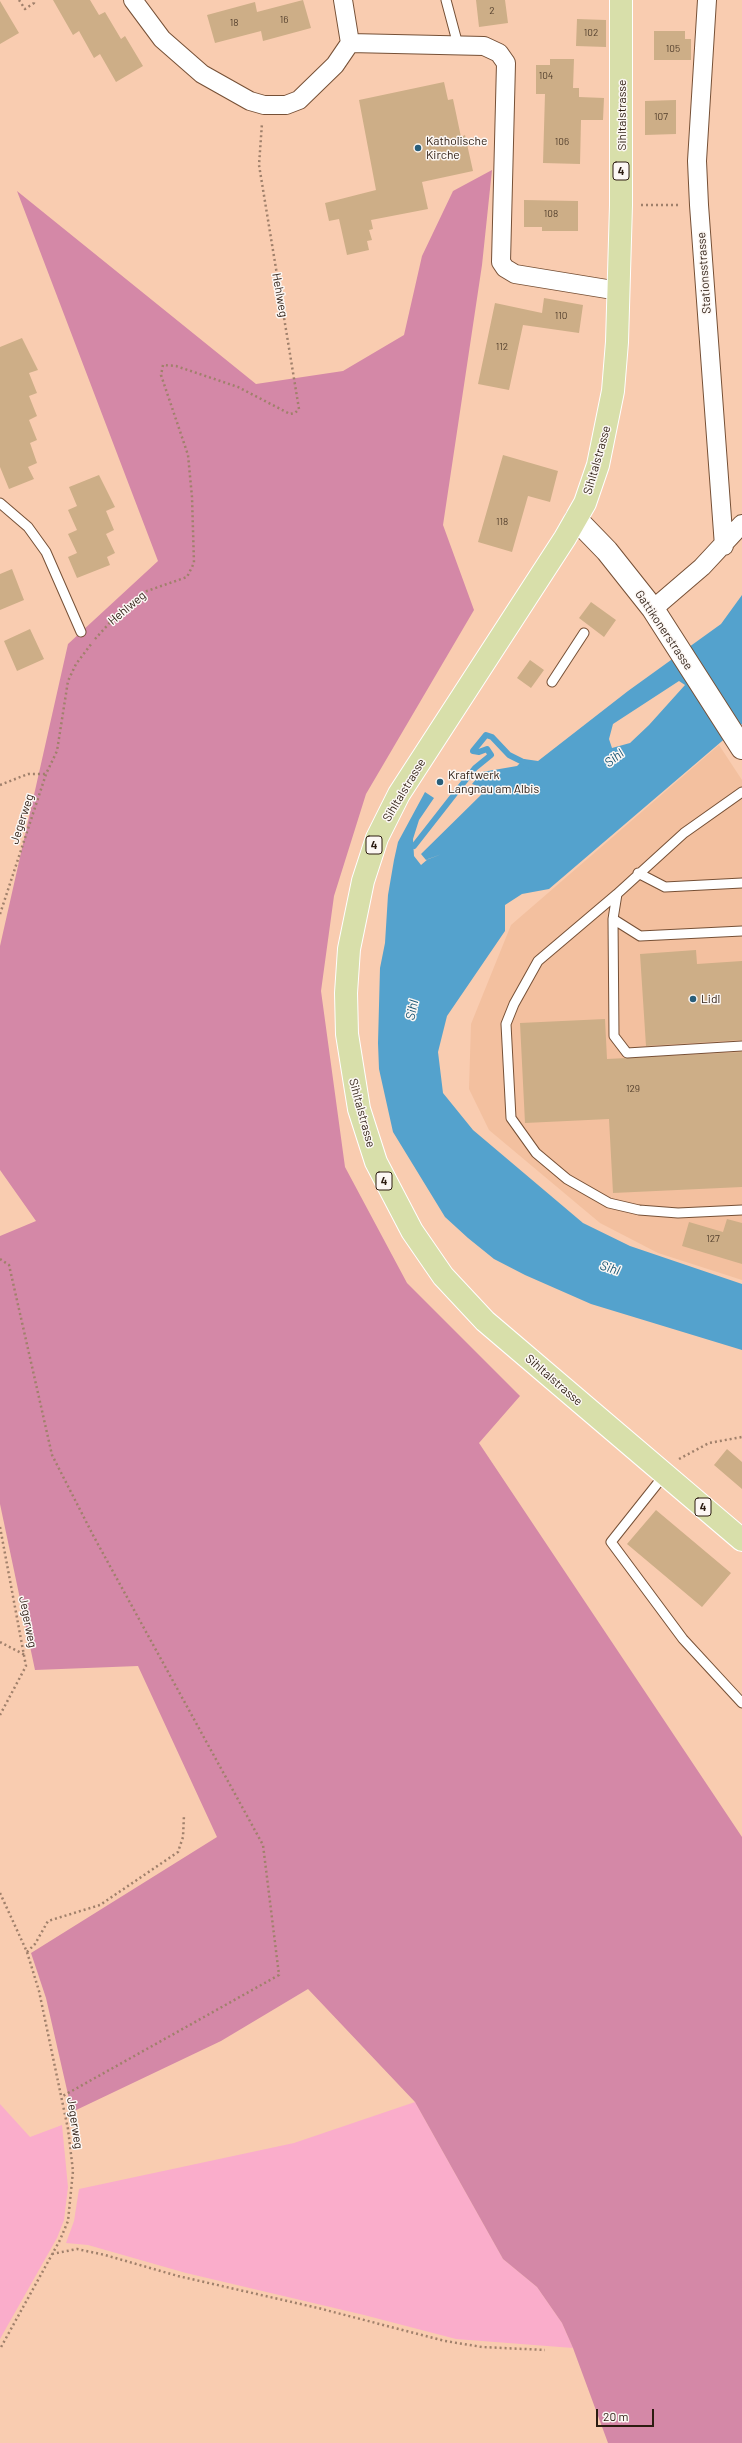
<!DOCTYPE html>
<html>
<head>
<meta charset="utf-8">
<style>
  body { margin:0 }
  #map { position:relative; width:742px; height:2443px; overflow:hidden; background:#f9ccb0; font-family:Barlow,sans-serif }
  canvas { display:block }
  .scale { position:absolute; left:596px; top:2409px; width:58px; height:18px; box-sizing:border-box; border:2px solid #2c1c11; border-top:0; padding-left:5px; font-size:12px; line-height:14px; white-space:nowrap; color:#2c1c11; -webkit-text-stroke:3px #fcf7f4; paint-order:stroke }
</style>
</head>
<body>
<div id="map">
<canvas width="742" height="2443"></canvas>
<div class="scale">20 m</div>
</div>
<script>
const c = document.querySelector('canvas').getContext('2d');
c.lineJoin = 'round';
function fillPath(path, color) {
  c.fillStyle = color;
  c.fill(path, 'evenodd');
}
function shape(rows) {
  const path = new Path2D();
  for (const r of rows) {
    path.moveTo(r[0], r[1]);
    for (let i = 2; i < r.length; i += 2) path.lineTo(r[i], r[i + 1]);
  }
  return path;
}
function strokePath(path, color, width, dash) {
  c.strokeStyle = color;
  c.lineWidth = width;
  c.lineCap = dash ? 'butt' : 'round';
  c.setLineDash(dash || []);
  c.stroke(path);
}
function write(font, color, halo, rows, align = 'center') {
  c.font = font + ' Barlow,sans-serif';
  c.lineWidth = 3;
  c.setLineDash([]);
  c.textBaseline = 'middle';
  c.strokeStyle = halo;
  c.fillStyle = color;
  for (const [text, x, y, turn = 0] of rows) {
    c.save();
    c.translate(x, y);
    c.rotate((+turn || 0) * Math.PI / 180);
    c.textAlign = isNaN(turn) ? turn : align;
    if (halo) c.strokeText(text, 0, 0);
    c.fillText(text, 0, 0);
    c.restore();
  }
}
fillPath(shape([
  [719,745,742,780,742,1280,658,1253,600,1223,489,1130,469,1089,471,1024,511,925]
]), '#f3c09f');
fillPath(shape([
  [415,2102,503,2259,537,2287,562,2323,573,2348,456,2339,364,2315,186,2273,88,2245,66,2243,74,2221,79,2189,294,2143],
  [0,2104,30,2137,62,2125,68,2187,64,2220,57,2238,0,2339]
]), '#faadcb');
fillPath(shape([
  [492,170,482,265,443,525,474,610,366,794,334,896,321,991,345,1167,407,1283,520,1396,479,1443,742,1837,742,2443,608,2443,573,2348,562,2323,537,2287,503,2259,415,2102,308,1989,221,2041,72,2112,46,1998,31,1953,217,1837,138,1666,35,1670,0,1504,0,1236,36,1221,0,1170,0,946,68,644,158,561,17,191,256,384,343,371,404,335,422,256,453,191]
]), '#d488a7');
fillPath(shape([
  [742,595,742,724,549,889,522,894,505,905,505,931,447,1016,438,1052,443,1093,473,1130,583,1223,630,1246,742,1284,742,1350,591,1304,525,1275,494,1259,468,1238,445,1217,393,1132,379,1069,378,1043,380,968,385,943,388,895,394,860,398,842,425,792,434,798,419,820,413,839,414,856,421,865,428,859,442,854,426,860,421,854,484,792,484,789,472,784,482,772,517,766,524,759,538,761,628,691,721,624],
  [679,681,685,685,649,725,630,743,612,748,609,739,613,724]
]), '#54a2cd');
strokePath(shape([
  [414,846,475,768,491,755,487,749,479,752,473,751,486,735,492,737,509,755,529,765]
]), '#54a2cd', 6);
fillPath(shape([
  [53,0,90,0,99,15,105,12,121,39,125,36,143,66,116,82,100,54,94,58,79,31,73,35],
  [303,0,311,28,263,41,261,31,215,43,207,15,255,2,257,12],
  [476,0,505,0,508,23,479,27],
  [0,1,19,33,0,44],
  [577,19,606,20,606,47,576,46],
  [654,31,685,31,685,39,691,39,691,60,654,60],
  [550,59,574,59,573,88,579,88,579,97,604,98,603,120,581,120,580,164,543,163,545,94,536,94,536,65,550,65],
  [444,82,448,100,453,99,461,137,465,135,473,171,422,182,428,209,371,220,373,229,369,230,372,240,367,241,369,250,347,255,339,219,329,221,325,203,376,190,359,100],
  [676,100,676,134,645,135,645,101],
  [524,200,578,201,578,231,542,231,542,227,524,227],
  [544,298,583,305,579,333,523,325,509,390,478,384,495,303,542,313],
  [22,338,38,370,29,373,37,393,29,396,37,416,29,420,37,440,30,443,37,463,28,467,34,479,9,489,0,467,0,347],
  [503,455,558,471,550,502,528,496,512,552,478,542],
  [99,475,115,507,106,511,114,530,106,534,115,553,107,557,110,565,77,578,68,557,77,553,68,534,77,530,68,510,77,506,69,487],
  [12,569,24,600,0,610,0,574],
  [591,602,616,620,604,637,579,618],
  [30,629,44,659,17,671,4,641],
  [530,660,544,670,531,688,517,678],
  [696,950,697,964,742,961,742,1040,646,1046,640,954],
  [605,1019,607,1059,742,1052,742,1187,613,1193,609,1119,525,1123,520,1023],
  [727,1219,742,1223,742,1264,682,1246,689,1222,723,1232],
  [727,1449,742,1462,742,1489,714,1465],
  [656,1510,731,1573,702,1607,627,1544]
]), '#cdae87');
const service = shape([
  [446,0,458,45],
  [0,503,28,527,46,552,81,632],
  [552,682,584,633],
  [742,792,684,833,617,894,613,919,640,936,742,931],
  [638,873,665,887,742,883],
  [617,894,538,961,514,1004,506,1024,511,1118,536,1153,567,1179,609,1203,639,1210,678,1213,742,1210],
  [613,919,614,1036,627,1053,742,1046],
  [665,1474,611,1542,683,1639,742,1703]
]);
const minor = shape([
  [133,0,162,39,202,74,250,101,264,105,286,105,299,100,335,65,350,43],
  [343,0,350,43],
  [707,0,697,161,699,205,724,546],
  [350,43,484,46,499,53,506,63,501,262,505,268,515,274,619,291],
  [653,609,702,567,742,524]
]);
const secondary = shape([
  [576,519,607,551,653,609,742,748]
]);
const primary = shape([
  [621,0,621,205,617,342,613,391,598,465,585,503,565,538,399,794,377,838,363,881,349,949,346,993,347,1034,359,1109,376,1162,412,1231,443,1276,485,1321,742,1540]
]);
strokePath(service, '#765036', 11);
strokePath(minor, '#765036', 20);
strokePath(secondary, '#765036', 24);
strokePath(primary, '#fff', 24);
strokePath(shape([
  [19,0,25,9,34,3,33,0],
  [641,205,680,205],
  [95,639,124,607,147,591,187,577,194,563,192,497,188,455,161,375,163,365,176,366,238,387,290,414,295,413,299,409,259,165,262,123],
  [0,785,28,774,46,774],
  [0,914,46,774,57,751,68,681,76,664,92,643],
  [0,1259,9,1265,52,1455,94,1537,263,1845,279,1975,61,2097],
  [679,1459,709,1443,742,1437],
  [0,1527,26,1666,0,1715],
  [0,1642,25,1655],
  [0,1893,27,1952,39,1991,68,2129,73,2171,68,2221,60,2240,0,2349],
  [27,1952,35,1944,48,1921,100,1905,178,1852,183,1837,184,1815],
  [52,2254,77,2249,105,2255,178,2276,318,2308,445,2341,482,2347,545,2350]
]), '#a0806b', 2.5, [2, 3]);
strokePath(service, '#fff', 9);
strokePath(minor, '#fff', 18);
strokePath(secondary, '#fff', 22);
strokePath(primary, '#d8dfaa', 22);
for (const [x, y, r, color] of [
  [418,148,4,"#295e7a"],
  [440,782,4,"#295e7a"],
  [693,999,4,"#295e7a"]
]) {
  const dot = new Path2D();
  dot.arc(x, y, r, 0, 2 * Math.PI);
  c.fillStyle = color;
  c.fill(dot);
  strokePath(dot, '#fcf7f4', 1.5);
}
write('10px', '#54402e', null, [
  ["2",492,11],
  ["16",284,20],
  ["18",234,23],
  ["102",591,33],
  ["105",673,49],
  ["104",546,76],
  ["107",661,117],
  ["106",562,142],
  ["108",551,214],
  ["110",561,316],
  ["112",502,347],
  ["118",502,522],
  ["129",633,1089],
  ["127",713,1239]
]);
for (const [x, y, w] of [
  [621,171,16],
  [374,845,16],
  [384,1181,16],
  [703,1507,16]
]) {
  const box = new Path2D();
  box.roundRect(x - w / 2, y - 9, w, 18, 3);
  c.fillStyle = '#fcf7f4';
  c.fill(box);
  strokePath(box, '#2c1c11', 1);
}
write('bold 11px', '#2c1c11', null, [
  ["4",621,171],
  ["4",374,845],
  ["4",384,1181],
  ["4",703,1507]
]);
write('12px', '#2c1c11', '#fcf7f4', [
  ["Sihltalstrasse",622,115,-90],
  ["Stationsstrasse",704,273,-94],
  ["Hehlweg",280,295,80],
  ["Sihltalstrasse",597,460,-74],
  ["Hehlweg",127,608,-40],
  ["Gattikonerstrasse",664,630,56],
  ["Sihltalstrasse",404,790,-59],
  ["Jegerweg",22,819,-72],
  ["Sihltalstrasse",362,1113,75],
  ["Sihltalstrasse",554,1380,41],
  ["Jegerweg",28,1622,79],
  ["Jegerweg",75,2123,81]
]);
write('12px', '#2c1c11', '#fcf7f4', [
  ["Katholische",426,141],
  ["Kirche",426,155],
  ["Kraftwerk",448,775],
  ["Langnau am Albis",448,789],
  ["Lidl",701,999]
], 'left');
write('italic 13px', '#1a5775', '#fcf7f4', [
  ["Sihl",614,758,-38],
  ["Sihl",412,1010,-79],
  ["Sihl",610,1268,18]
]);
</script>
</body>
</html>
